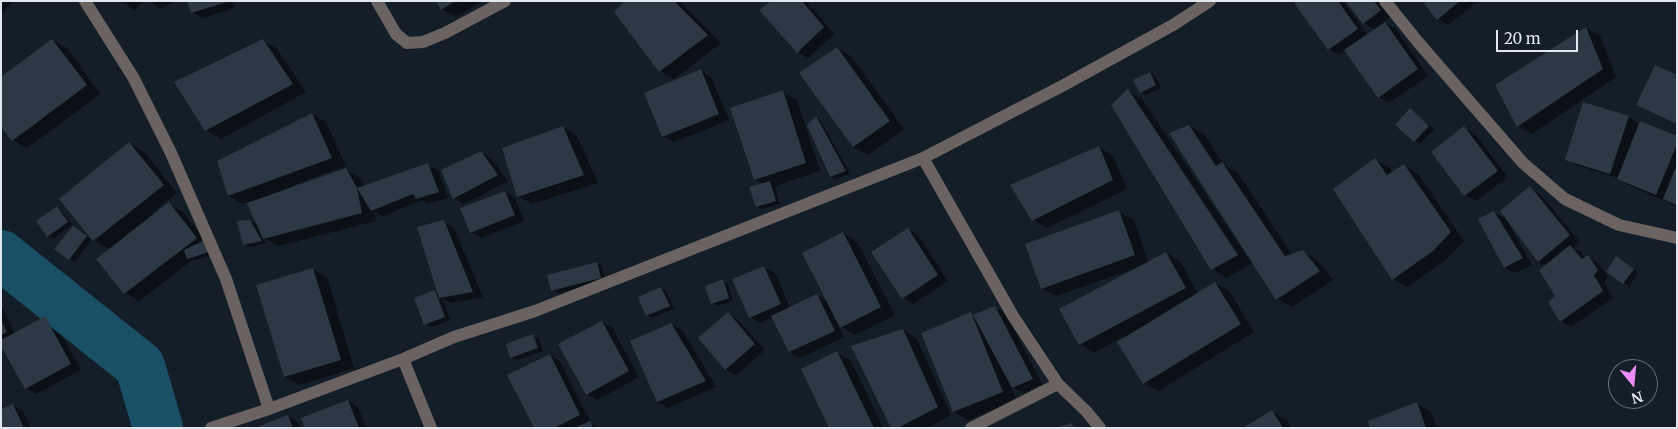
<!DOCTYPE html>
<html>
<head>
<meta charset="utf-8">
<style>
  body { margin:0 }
  #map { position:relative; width:1678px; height:429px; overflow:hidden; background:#131e28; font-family:Merriweather,serif }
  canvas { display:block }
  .frame { position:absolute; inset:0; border:2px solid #e0e7ee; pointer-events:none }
  .north { position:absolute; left:1608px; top:359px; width:50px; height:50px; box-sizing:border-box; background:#131e28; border:1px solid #656e77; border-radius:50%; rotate:163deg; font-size:14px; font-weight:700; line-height:20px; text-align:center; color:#e0e7ee }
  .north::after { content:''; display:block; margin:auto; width:18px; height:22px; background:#ed8cf9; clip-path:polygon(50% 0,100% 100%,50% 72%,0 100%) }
  .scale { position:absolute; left:1496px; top:30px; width:82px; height:22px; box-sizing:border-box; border:2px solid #e0e7ee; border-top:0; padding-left:6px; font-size:15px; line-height:18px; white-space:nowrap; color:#e0e7ee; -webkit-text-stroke:4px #131e28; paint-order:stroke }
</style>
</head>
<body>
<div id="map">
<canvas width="1678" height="429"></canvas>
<div class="frame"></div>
<div class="north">N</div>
<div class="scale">20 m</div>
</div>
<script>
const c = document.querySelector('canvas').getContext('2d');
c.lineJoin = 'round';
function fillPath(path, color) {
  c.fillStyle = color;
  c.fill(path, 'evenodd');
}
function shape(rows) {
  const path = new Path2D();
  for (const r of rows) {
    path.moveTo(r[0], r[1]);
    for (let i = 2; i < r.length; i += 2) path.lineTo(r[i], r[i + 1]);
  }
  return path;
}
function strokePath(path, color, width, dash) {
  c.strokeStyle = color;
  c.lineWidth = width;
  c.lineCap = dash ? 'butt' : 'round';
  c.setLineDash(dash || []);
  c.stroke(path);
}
fillPath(shape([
  [1,1,14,1,1,14],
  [121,1,144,1,134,10],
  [149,1,176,1,160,9],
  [189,1,232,1,235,8,202,18,192,12],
  [437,1,483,1,456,17,442,9],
  [627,1,679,1,721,43,674,79,660,71],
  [773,1,806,1,834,34,808,58,798,52],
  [1298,1,1343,1,1368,35,1375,30,1364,23,1347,1,1379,1,1391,16,1383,22,1396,29,1428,76,1389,103,1379,97,1346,50,1339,55,1329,49],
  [1424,1,1478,1,1448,25,1438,19],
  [1586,28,1600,36,1616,77,1532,134,1518,126],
  [52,40,67,48,100,94,27,148,13,140],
  [263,41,277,49,306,92,221,139,206,130,176,83],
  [837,48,851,56,904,129,868,155,854,147,801,74],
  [701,71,711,77,729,120,674,142,663,136],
  [1150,73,1155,76,1161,88,1146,95,1141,92],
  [1128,91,1142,99,1249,259,1251,257,1189,126,1204,134,1223,164,1237,172,1292,255,1303,252,1317,260,1333,280,1292,307,1277,299,1253,262,1227,278,1212,269,1113,106],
  [782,92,797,100,820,171,775,186,780,204,762,209,757,206,764,184,755,179],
  [1410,110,1434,129,1420,144,1415,141],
  [312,114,326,122,346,166,294,185,295,187,346,170,360,178,365,186,428,165,439,171,448,198,428,204,422,200,383,216,374,211,376,221,278,246,262,237,266,243,249,247,244,244,250,221,259,226,248,202,243,204,229,196],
  [1628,117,1640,124,1677,137,1677,206,1628,185,1618,178,1577,165,1566,159],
  [816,118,821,121,850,174,836,179,831,176],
  [563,127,577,136,598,183,532,204,518,196],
  [1465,128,1475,134,1508,177,1476,201,1465,195,1432,152],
  [129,144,144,152,177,193,152,213,154,215,169,204,183,212,208,244,213,254,194,261,192,260,139,301,125,293,110,250,94,240,61,199],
  [1099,147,1113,156,1127,189,1047,228,1033,220],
  [481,152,492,159,508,181,464,204,454,198],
  [1375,160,1390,168,1393,173,1404,166,1418,174,1464,241,1447,259,1407,287,1393,279],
  [1530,188,1540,194,1580,242,1573,248,1581,252,1585,258,1588,257,1598,263,1608,276,1604,282,1613,298,1571,327,1561,321,1557,296,1546,266,1538,262],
  [505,192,515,198,524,221,481,238,471,232],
  [57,208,62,211,72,225,53,239,48,236],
  [1119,212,1134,220,1148,262,1166,253,1180,261,1198,294,1215,283,1229,291,1254,332,1158,391,1144,383,1124,336,1094,353,1080,344,1134,270,1133,269,1056,296,1042,288],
  [1494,212,1506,219,1532,265,1515,273,1504,267],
  [443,222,454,228,483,297,451,303,442,298,450,320,431,327,425,324,435,291,439,293],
  [908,229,918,235,948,281,913,304,903,298],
  [78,230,91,240,75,262,69,259],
  [843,233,857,242,895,315,855,335,839,326,844,337,800,358,790,352,774,317,760,323,750,317,764,267,775,273,790,308,817,295,828,302],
  [1622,261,1638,272,1629,286,1624,283],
  [597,263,602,266,605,281,558,293,552,290],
  [312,269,327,277,354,368,300,385,285,377],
  [722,281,728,284,733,301,717,306,712,303],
  [661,288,666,291,674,309,652,318,647,315],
  [1,305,15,334,45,318,56,324,81,370,36,394,26,388,1,345],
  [995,308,1006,314,1042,384,1024,393,1011,386,1017,400,968,420,954,412,922,333,971,314,975,316],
  [728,314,738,320,765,350,736,375,725,369],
  [602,322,612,328,639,377,597,400,587,394],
  [671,324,682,330,716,387,668,408,658,402],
  [903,330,917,339,951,415,927,428,893,428],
  [533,336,539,339,543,351,517,360,511,357],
  [837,353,851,361,883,428,831,428],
  [550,355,560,361,590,421,588,422,599,428,535,428],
  [348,401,358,407,366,428,307,428],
  [1417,404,1431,412,1437,428,1372,428],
  [13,405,23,411,31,428,1,428],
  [1272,412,1287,420,1292,428,1246,428],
  [288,416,298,422,300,428,257,428]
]), '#0007');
strokePath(shape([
  [1,255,140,366,158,428]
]), '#1a5065', 50);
fillPath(shape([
  [187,1,227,1,227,2,191,13],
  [436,1,455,1,441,10],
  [625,1,674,1,708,35,659,72,614,12],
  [771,1,802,1,824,27,797,53,759,10],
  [1296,1,1338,1,1358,29,1328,50,1294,3],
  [1345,1,1374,1,1381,10,1363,24],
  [1422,1,1460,1,1437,20],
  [1385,22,1418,69,1378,98,1344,50],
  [1586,27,1603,69,1517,127,1495,85],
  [52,39,87,85,12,141,1,127,1,77],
  [263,39,293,84,205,131,174,82],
  [837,47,890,121,853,147,799,73],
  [1655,65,1677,75,1677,124,1636,105],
  [701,69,719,114,662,137,644,93],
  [1150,72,1156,85,1140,93,1133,80],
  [1128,89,1238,255,1211,270,1111,105],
  [783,90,806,163,754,180,730,108],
  [1583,102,1629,116,1610,174,1565,160],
  [1410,108,1429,126,1414,142,1395,125],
  [312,113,332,158,228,196,217,161],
  [816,116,846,171,830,177,807,125],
  [1640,121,1677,136,1677,144,1656,195,1617,179],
  [1189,125,1216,166,1222,162,1285,256,1303,250,1320,271,1276,300,1169,133],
  [563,126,584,175,517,197,502,148],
  [1464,126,1498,171,1464,196,1431,152],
  [129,142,164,185,93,241,59,199],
  [1099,146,1113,180,1032,221,1010,185],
  [481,151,498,175,453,199,441,170],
  [1375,158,1387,175,1404,164,1451,232,1433,251,1392,280,1333,189],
  [428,163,439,192,416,199,413,194,371,211,357,188,362,213,263,239,247,203,346,168,357,188],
  [1677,164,1677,205,1663,199],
  [770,181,776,201,756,207,749,187],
  [1530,186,1570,235,1538,262,1500,211],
  [505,191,515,215,470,233,460,208],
  [169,202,197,238,124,294,96,259],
  [57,206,68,222,47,237,36,221],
  [1119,210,1135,255,1041,289,1025,244],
  [1494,211,1523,258,1504,268,1478,219],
  [250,220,262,241,243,245,237,221],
  [444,220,473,292,439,298,417,227],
  [73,226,87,236,69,260,54,249],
  [908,228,938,275,902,299,871,252],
  [843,232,881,307,840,328,802,253],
  [205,240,209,252,187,259,184,250],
  [1570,245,1582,259,1588,255,1598,270,1594,275,1603,291,1560,322,1548,302,1555,296,1539,270],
  [1166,252,1186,288,1079,345,1059,309],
  [1616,256,1634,269,1623,284,1606,272],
  [597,262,601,278,551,291,547,275],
  [764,266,781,304,749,318,732,279],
  [313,268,341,360,284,377,256,285],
  [723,279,729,298,711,304,705,286],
  [1215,282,1241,324,1143,384,1117,342],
  [661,287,670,306,646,316,638,297],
  [435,290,445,317,424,325,414,298],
  [817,294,835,331,789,352,771,316],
  [995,306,1033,379,1012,388,973,315],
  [728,312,755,344,725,370,698,338],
  [971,312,1003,392,953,412,921,333],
  [45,316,71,364,25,389,1,346,1,340],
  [1,320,7,332,1,335],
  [602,321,629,371,586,395,558,344],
  [671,323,706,381,657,402,630,341],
  [903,329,938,407,898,428,891,428,851,346],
  [533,334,538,348,510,358,506,344],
  [837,351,874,428,829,428,801,369],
  [550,354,580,415,554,428,534,428,507,375],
  [348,400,359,428,305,428,301,418],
  [1417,402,1426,428,1370,428,1368,421],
  [13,404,24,428,1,428,1,409],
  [1272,410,1283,428,1243,428],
  [288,415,293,428,254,428],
  [590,421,593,428,574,428],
  [1072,423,1073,428,1059,428,1059,427]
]), '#2c3843');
strokePath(shape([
  [85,1,133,77,171,153,226,279,269,409],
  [377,1,396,34,407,43,423,42,445,33,505,1],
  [1385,1,1418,42,1523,163,1565,199,1619,225,1677,238],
  [923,158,1013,316,1058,384,1087,412,1100,428],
  [403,359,431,428],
  [211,428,269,409,403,359,454,337,535,311,923,158,1064,85,1173,25,1210,1],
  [971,428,1058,384]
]), '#6b6361', 12);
</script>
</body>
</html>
